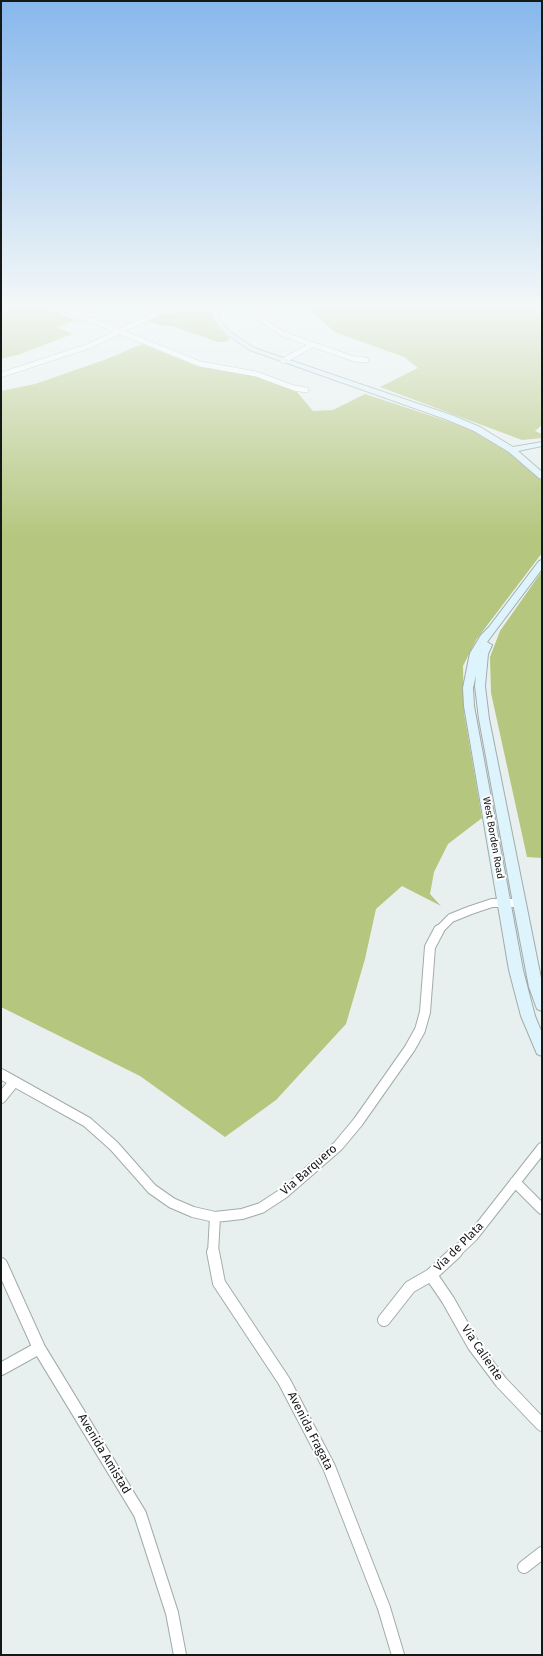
<!DOCTYPE html>
<html>
<head>
<meta charset="utf-8">
<style>
  body { margin:0 }
  #map { position:relative; width:543px; height:1656px; overflow:hidden; background:#e7f0ef; font-family:"Fira Sans",sans-serif }
  canvas { display:block }
  .frame { position:absolute; inset:0; border:2px solid #141817; pointer-events:none }
</style>
</head>
<body>
<div id="map">
<canvas width="543" height="1656"></canvas>
<div class="frame"></div>
</div>
<script>
const c = document.querySelector('canvas').getContext('2d');
c.lineJoin = 'round';
function fillPath(path, color) {
  c.fillStyle = color;
  c.fill(path, 'evenodd');
}
function shape(rows) {
  const path = new Path2D();
  for (const r of rows) {
    path.moveTo(r[0], r[1]);
    for (let i = 2; i < r.length; i += 2) path.lineTo(r[i], r[i + 1]);
  }
  return path;
}
function strokePath(path, color, width, dash) {
  c.strokeStyle = color;
  c.lineWidth = width;
  c.lineCap = dash ? 'butt' : 'round';
  c.setLineDash(dash || []);
  c.stroke(path);
}
function write(font, color, halo, rows, align = 'center') {
  c.font = font + ' "Fira Sans",sans-serif';
  c.lineWidth = 4;
  c.setLineDash([]);
  c.textBaseline = 'middle';
  c.strokeStyle = halo;
  c.fillStyle = color;
  for (const [text, x, y, turn = 0] of rows) {
    c.save();
    c.translate(x, y);
    c.rotate((+turn || 0) * Math.PI / 180);
    c.textAlign = isNaN(turn) ? turn : align;
    if (halo) c.strokeText(text, 0, 0);
    c.fillText(text, 0, 0);
    c.restore();
  }
}
fillPath(shape([
  [1,306,42,306,76,320,57,327,72,334,18,355,1,359],
  [304,306,530,306,538,311,542,311,542,425,535,431,542,434,542,438,522,440,380,387,418,368,404,357,335,332],
  [190,310,204,310,209,311,217,327,230,339,225,342,218,342,172,326,164,326,148,321,162,315],
  [142,344,196,366,248,374,297,392,313,411,333,410,365,394,462,426,489,437,531,470,542,481,542,553,476,640,463,666,464,713,482,818,448,844,434,872,430,894,441,906,402,886,376,909,365,959,346,1024,276,1100,225,1137,140,1076,1,1007,1,391,35,384,107,359],
  [542,571,542,858,527,857,491,693,490,657,500,631]
]), '#b5c67e');
const streetFar3 = shape([
  [254,306,255,311,263,321,283,334,354,359,366,360],
  [69,311,200,364,256,374,294,388,306,390],
  [283,361,312,345],
  [1,375,89,346,160,312,205,306]
]);
const streetFar2 = shape([
  [438,931,451,918,471,910,492,903,519,903]
]);
const streetFar1 = shape([
  [1,1074,87,1122,114,1146,152,1189,172,1203,193,1212,215,1217,242,1214,261,1208,284,1193,338,1146,358,1122,410,1048,420,1030,425,1012,430,947,439,930],
  [1,1098,14,1082],
  [515,1182,542,1209],
  [213,1253,215,1217],
  [455,1253,473,1236,542,1148]
]);
const street = shape([
  [213,1252,219,1283,284,1381,329,1467,384,1608,398,1655],
  [1,1264,39,1348,140,1514,172,1613,180,1655],
  [431,1275,448,1300,474,1346,501,1382,542,1425],
  [384,1320,410,1287,431,1275,456,1252],
  [1,1369,39,1348],
  [524,1567,542,1553]
]);
const secondary = shape([
  [209,306,215,306,220,320,229,331,254,348,454,416,480,427,513,447,542,442,542,446,518,451,542,472,542,479,539,478,509,452,474,431,448,420,250,350,225,333,214,320,209,306],
  [542,560,542,569,487,642,492,645,488,654,485,686,489,719,542,983,542,1011,537,1009,529,987,513,903,479,719,475,686,476,675,473,688,474,706,523,970,535,1016,542,1033,542,1056,537,1054,521,1016,509,970,464,706,463,688,470,653,481,635,489,627,539,561,542,560]
]);
strokePath(streetFar3, '#a2abaa', 6);
strokePath(streetFar2, '#a2abaa', 10);
strokePath(streetFar1, '#a2abaa', 12);
strokePath(street, '#a2abaa', 14);
strokePath(secondary, '#a2abaa', 2);
strokePath(streetFar3, '#fff', 5);
strokePath(streetFar2, '#fff', 8);
strokePath(streetFar1, '#fff', 10);
strokePath(street, '#fff', 12);
fillPath(secondary, '#def4fc');
const sky = c.createLinearGradient(0, 0, 0, 538);
sky.addColorStop(0, '#87b7ec');
sky.addColorStop(0.57, '#f4f8f8');
sky.addColorStop(1, '#f4f8f800');
c.fillStyle = sky;
c.fillRect(0, 0, 543, 538);
write('10px', '#141817', '#fff', [
  ["West Borden Road",493,838,80]
]);
write('12px', '#141817', '#fff', [
  ["Via Barquero",309,1170,-41],
  ["Via de Plata",459,1247,-45],
  ["Via Caliente",482,1353,56],
  ["Avenida Fragata",310,1431,63],
  ["Avenida Amistad",104,1454,59]
]);
</script>
</body>
</html>
